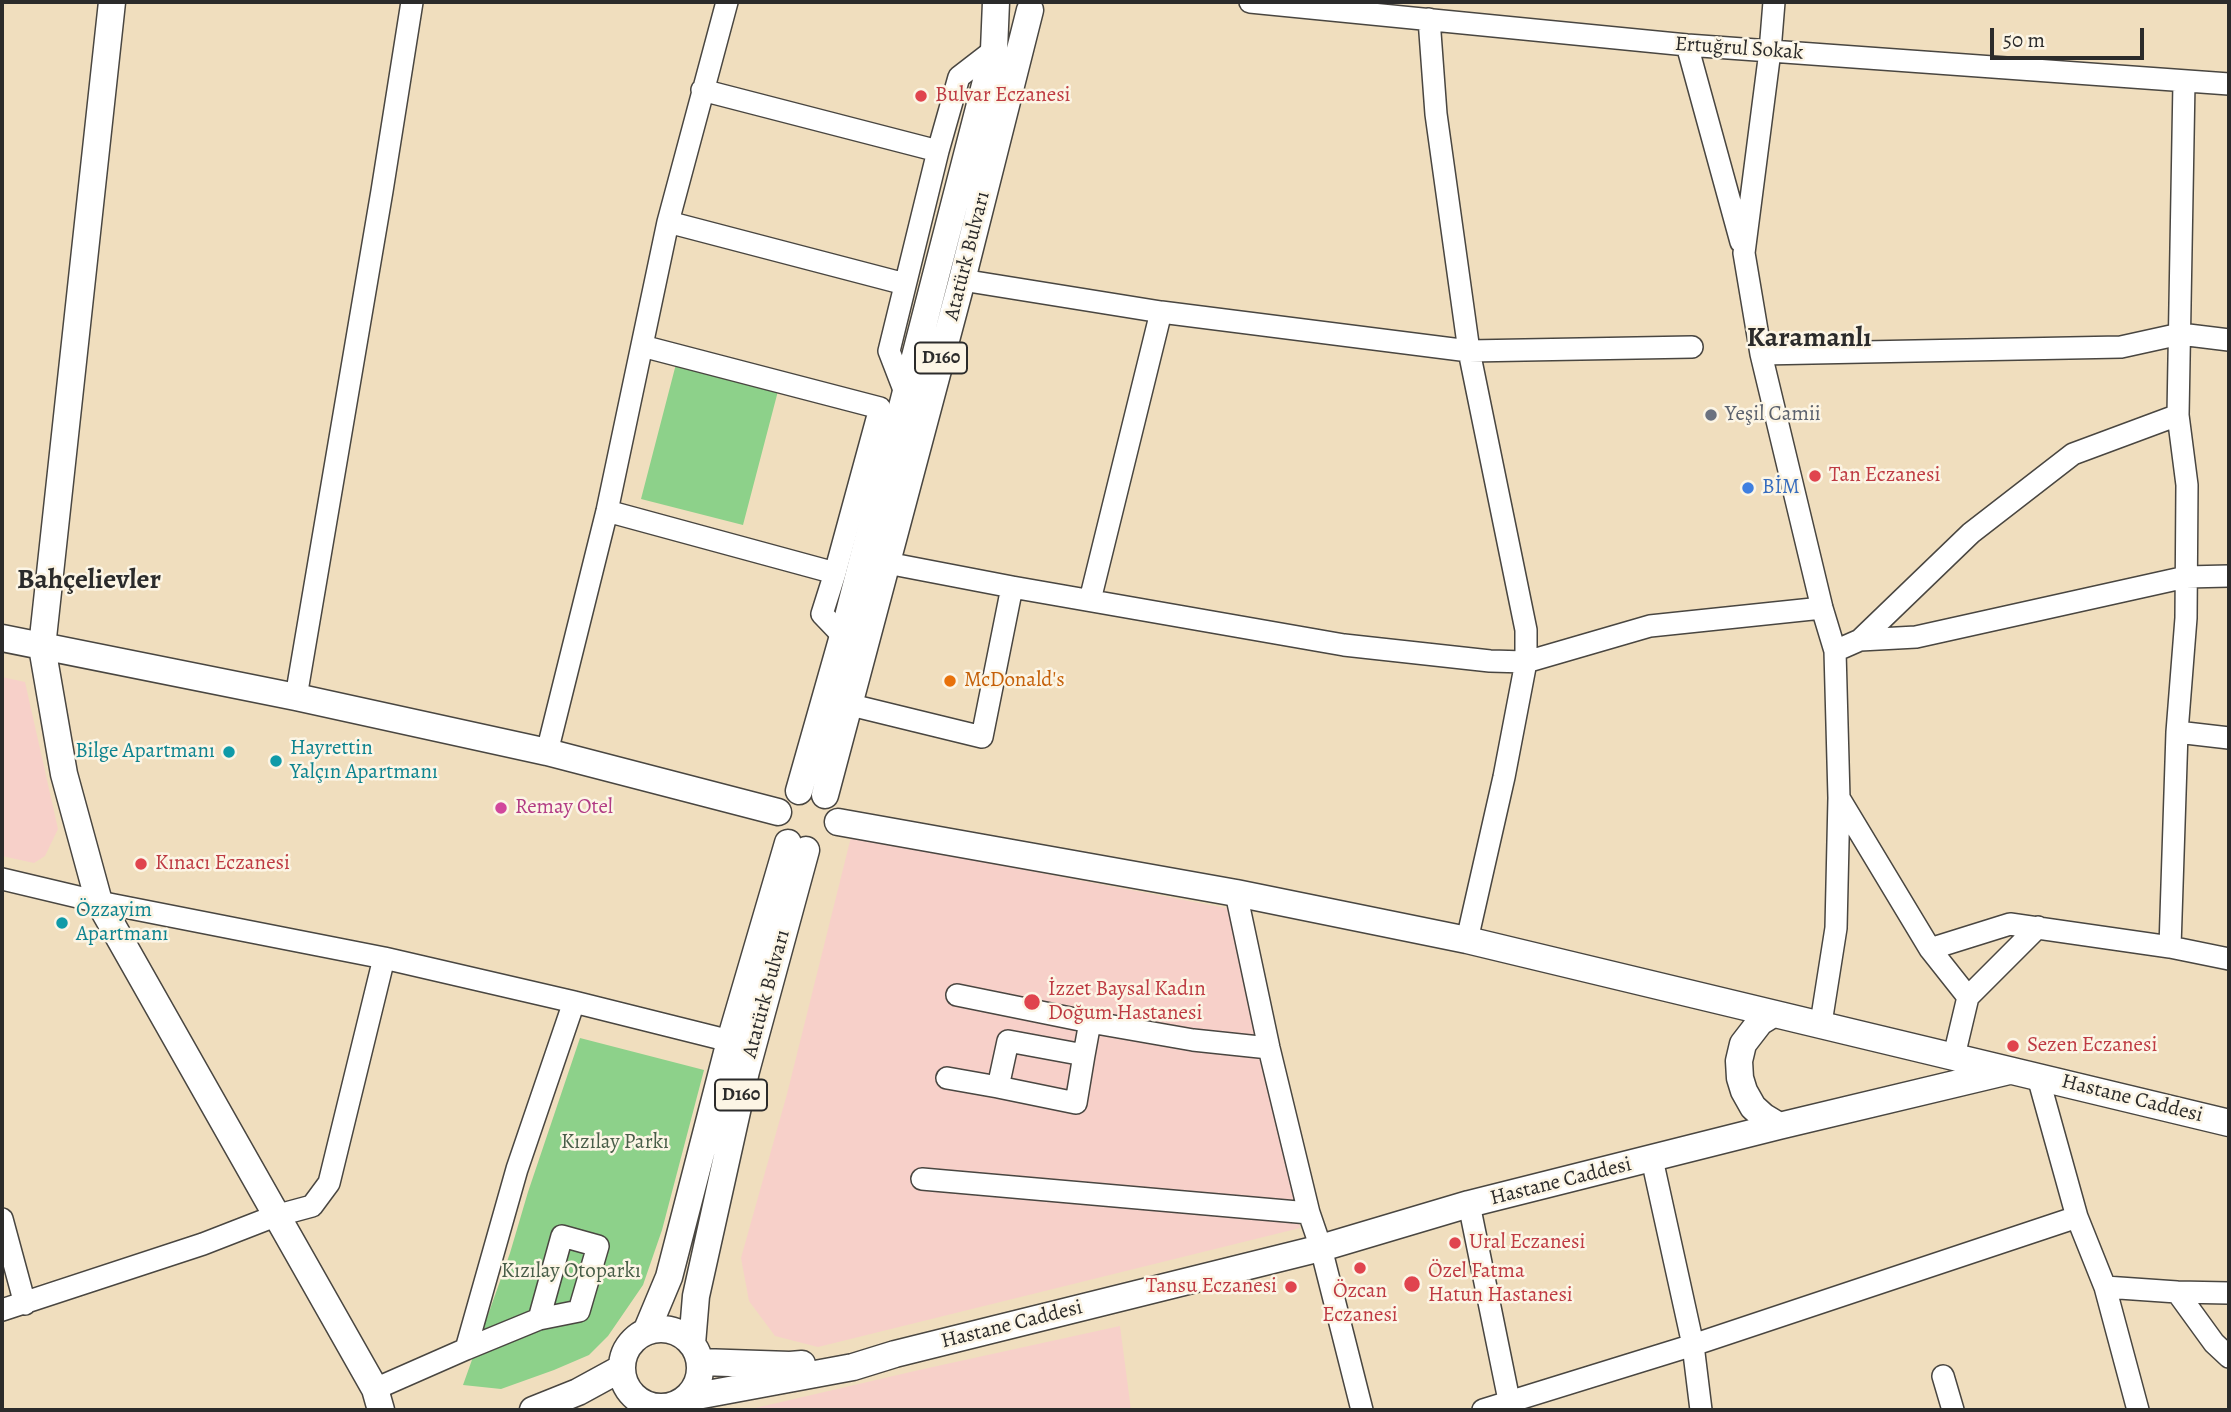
<!DOCTYPE html>
<html>
<head>
<meta charset="utf-8">
<style>
  body { margin:0 }
  #map { position:relative; width:2231px; height:1412px; overflow:hidden; background:#f0debe; font-family:Alegreya,serif }
  canvas { display:block }
  .frame { position:absolute; inset:0; border:4px solid #2b2b2b; pointer-events:none }
  .scale { position:absolute; left:1990px; top:28px; width:154px; height:32px; box-sizing:border-box; border:4px solid #2b2b2b; border-top:0; padding-left:9px; font-size:21px; line-height:24px; white-space:nowrap; color:#2b2b2b; -webkit-text-stroke:5px #fcf5e5; paint-order:stroke }
</style>
</head>
<body>
<div id="map">
<canvas width="2231" height="1412"></canvas>
<div class="frame"></div>
<div class="scale">50 m</div>
</div>
<script>
const c = document.querySelector('canvas').getContext('2d');
c.lineJoin = 'round';
function fillPath(path, color) {
  c.fillStyle = color;
  c.fill(path, 'evenodd');
}
function shape(rows) {
  const path = new Path2D();
  for (const r of rows) {
    if (r.length === 3) {
      path.moveTo(r[0] + r[2], r[1]);
      path.arc(r[0], r[1], r[2], 0, 2 * Math.PI);
      continue;
    }
    path.moveTo(r[0], r[1]);
    for (let i = 2; i < r.length; i += 2) path.lineTo(r[i], r[i + 1]);
  }
  return path;
}
function strokePath(path, color, width, dash) {
  c.strokeStyle = color;
  c.lineWidth = width;
  c.lineCap = dash ? 'butt' : 'round';
  c.setLineDash(dash || []);
  c.stroke(path);
}
function write(font, color, halo, rows, align = 'center') {
  c.font = font + ' Alegreya,serif';
  c.lineWidth = 5;
  c.setLineDash([]);
  c.textBaseline = 'middle';
  c.strokeStyle = halo;
  c.fillStyle = color;
  for (const [text, x, y, turn = 0] of rows) {
    c.save();
    c.translate(x, y);
    c.rotate((+turn || 0) * Math.PI / 180);
    c.textAlign = isNaN(turn) ? turn : align;
    if (halo) c.strokeText(text, 0, 0);
    c.fillText(text, 0, 0);
    c.restore();
  }
}
fillPath(shape([
  [2,677,25,682,58,829,45,856,34,863,2,856],
  [851,837,1237,910,1300,1228,818,1347,775,1336,749,1301,741,1258,787,1094],
  [1120,1326,1131,1410,751,1409,919,1370]
]), '#f7d0c9');
fillPath(shape([
  [676,364,778,391,743,525,641,499],
  [580,1038,704,1070,662,1230,643,1285,608,1336,589,1355,554,1370,501,1389,463,1385,510,1253,528,1192]
]), '#8dd18a');
const minor = shape([
  [1250,2,1687,45,2229,84],
  [1774,2,1770,51,1744,253,1761,354,1822,608,1835,651,1839,798,1930,949,1968,997,1954,1056],
  [1429,19,1436,114,1469,351,1526,630,1526,662,1504,777,1467,940],
  [1687,45,1741,242],
  [702,90,938,151],
  [668,222,905,284],
  [962,280,1161,312,1469,351,1692,347],
  [642,346,880,408,835,573,822,614,843,636],
  [1761,354,2121,347,2180,334,2229,340],
  [906,395,889,351,938,151,959,77,994,50],
  [607,511,835,573],
  [887,563,1012,587,1344,645,1490,661,1526,662,1650,626,1822,608],
  [1090,600,1161,312],
  [1860,640,1971,533,2073,454,2178,415],
  [1835,651,1860,640,1916,637,2186,577,2229,576],
  [296,697,382,191,412,2],
  [851,705,982,737,1012,587],
  [2177,732,2229,738],
  [547,752,607,511,668,222,727,2],
  [2,879,99,902,384,958,574,1002,730,1041],
  [1236,893,1269,1048,1309,1213,1321,1248,1362,1410],
  [2170,947,2177,732,2186,618,2187,485,2178,415,2184,82],
  [1930,949,2010,924,2170,947,2229,959],
  [957,995,1090,1022],
  [1968,997,2038,927],
  [1821,1023,1836,928,1839,798],
  [1084,1055,1076,1103,998,1087,1008,1041,1084,1055,1090,1022,1193,1040,1269,1048],
  [2038,1077,2077,1217,2105,1287,2138,1410],
  [947,1078,998,1087],
  [1652,1159,1693,1345,1701,1410],
  [922,1179,1309,1213],
  [1469,1204,1511,1410],
  [2,1219,25,1304],
  [2105,1287,2177,1292,2214,1343,2229,1357],
  [2177,1292,2229,1293],
  [2,1310,203,1244,275,1216,312,1206,329,1183,384,958],
  [466,1349,539,1319,579,1311,598,1246,562,1236,539,1319],
  [1943,1376,1953,1410],
  [375,1389,466,1349,517,1169,574,1002],
  [1483,1410,1693,1345,2077,1217]
]);
const major = shape([
  [112,2,42,647,64,774,99,902,375,1389,381,1410],
  [2,638,296,697,547,752,778,812],
  [799,791,843,636,994,50,996,2],
  [825,795,962,280,1030,10],
  [838,822,1236,893,1467,940,2229,1123],
  [1773,1014,1760,1022,1743,1044,1739,1061,1740,1078,1744,1091,1753,1107,1764,1117,1779,1126],
  [661,1368,39],
  [646,1332,669,1277,730,1041,788,843],
  [692,1344,696,1296,746,1071,806,850],
  [700,1362,790,1365,802,1364],
  [686,1398,853,1367,895,1354,1321,1248,1469,1204,1779,1126,2009,1071],
  [533,1410,578,1392,622,1368]
]);
strokePath(minor, '#494641', 24);
strokePath(major, '#494641', 29);
strokePath(minor, '#fff', 21);
strokePath(major, '#fff', 26);
for (const [x, y, r, color] of [
  [921,96,7,"#e0444e"],
  [1711,415,7,"#6b7280"],
  [1815,476,7,"#e0444e"],
  [1748,488,7,"#3f7fe0"],
  [950,681,7,"#e8710a"],
  [229,752,7,"#0f9aa8"],
  [276,761,7,"#0f9aa8"],
  [501,808,7,"#d1479c"],
  [141,864,7,"#e0444e"],
  [62,923,7,"#0f9aa8"],
  [1032,1002,9,"#e0444e"],
  [2013,1046,7,"#e0444e"],
  [1455,1243,7,"#e0444e"],
  [1360,1268,7,"#e0444e"],
  [1412,1284,9,"#e0444e"],
  [1291,1287,7,"#e0444e"]
]) {
  const dot = new Path2D();
  dot.arc(x, y, r, 0, 2 * Math.PI);
  c.fillStyle = color;
  c.fill(dot);
  strokePath(dot, '#fcf5e5', 2.5);
}
for (const [x, y, w] of [
  [941,358,52],
  [741,1095,52]
]) {
  const box = new Path2D();
  box.roundRect(x - w / 2, y - 15.5, w, 31, 5);
  c.fillStyle = '#fcf5e5';
  c.fill(box);
  strokePath(box, '#2b2b2b', 2);
}
write('bold 19px', '#2b2b2b', null, [
  ["D160",941,358],
  ["D160",741,1095]
]);
write('21px', '#2b2b2b', '#fcf5e5', [
  ["Ertuğrul Sokak",1739,49,4],
  ["Atatürk Bulvarı",968,256,-76],
  ["Atatürk Bulvarı",767,994,-75],
  ["Hastane Caddesi",2132,1099,14],
  ["Hastane Caddesi",1561,1182,-14],
  ["Hastane Caddesi",1012,1325,-14]
]);
write('21px', '#be3a42', '#fcf5e5', [
  ["Bulvar Eczanesi",935,96],
  ["Tan Eczanesi",1829,476],
  ["Kınacı Eczanesi",155,864],
  ["İzzet Baysal Kadın",1048,990],
  ["Doğum Hastanesi",1048,1014],
  ["Sezen Eczanesi",2027,1046],
  ["Ural Eczanesi",1469,1243],
  ["Özel Fatma",1428,1272],
  ["Hatun Hastanesi",1428,1296],
  ["Tansu Eczanesi",1277,1287,"right"],
  ["Özcan",1360,1292,"center"],
  ["Eczanesi",1360,1316,"center"]
], 'left');
write('21px', '#5b616d', '#fcf5e5', [
  ["Yeşil Camii",1725,415]
], 'left');
write('21px', '#366cbe', '#fcf5e5', [
  ["BİM",1762,488]
], 'left');
write('21px', '#c56008', '#fcf5e5', [
  ["McDonald's",964,681]
], 'left');
write('21px', '#0d838f', '#fcf5e5', [
  ["Hayrettin",290,749],
  ["Yalçın Apartmanı",290,773],
  ["Bilge Apartmanı",215,752,"right"],
  ["Özzayim",76,911],
  ["Apartmanı",76,935]
], 'left');
write('21px', '#b23c85', '#fcf5e5', [
  ["Remay Otel",515,808]
], 'left');
write('21px', '#485d48', '#fcf5e5', [
  ["Kızılay Parkı",615,1143],
  ["Kızılay Otoparkı",571,1272]
]);
write('bold 28px', '#2b2b2b', '#fcf5e5', [
  ["Karamanlı",1809,339],
  ["Bahçelievler",89,581]
]);
</script>
</body>
</html>
